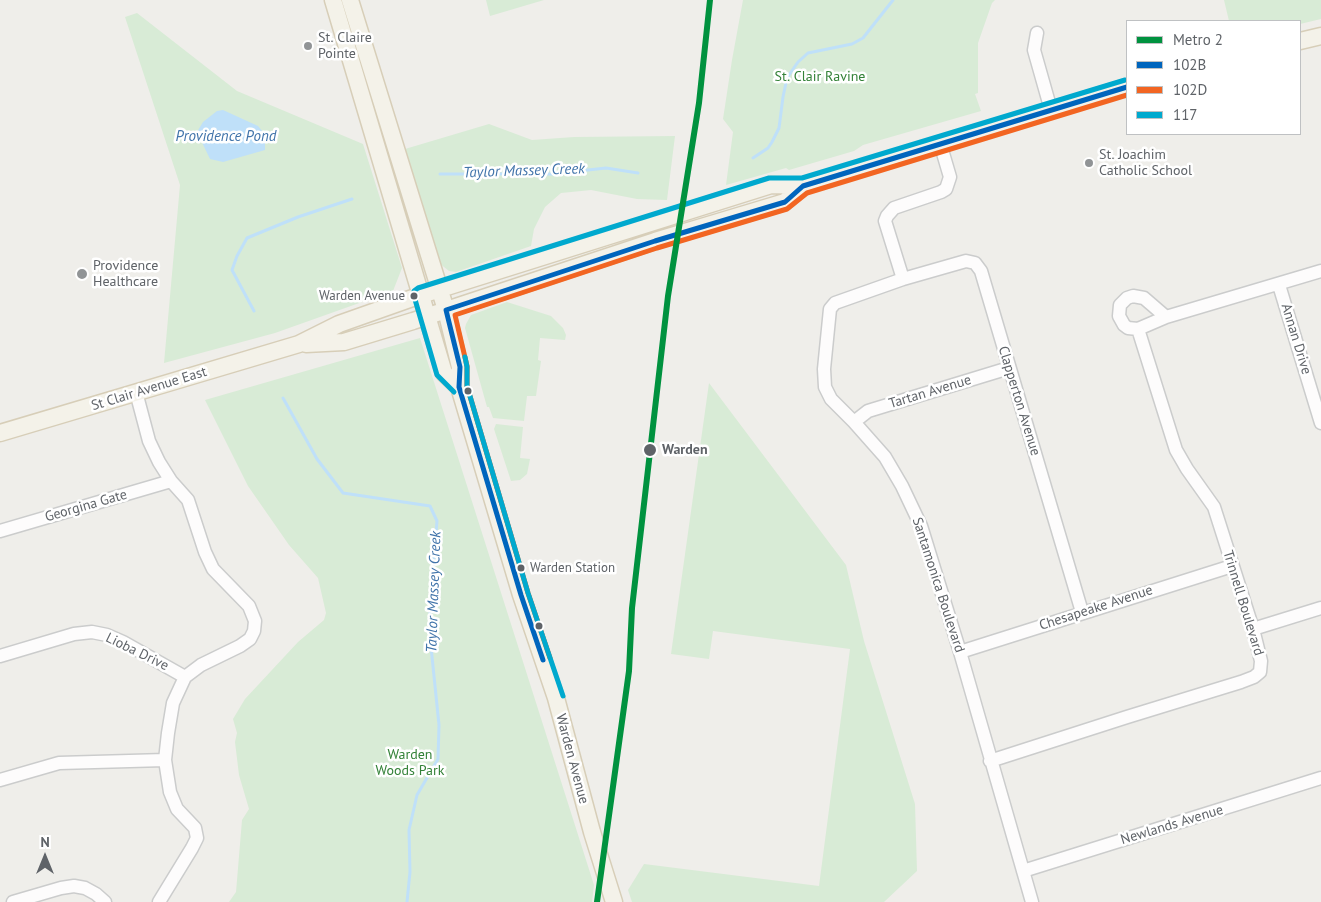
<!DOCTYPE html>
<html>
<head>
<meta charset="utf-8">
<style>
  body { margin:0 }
  #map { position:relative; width:1321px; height:902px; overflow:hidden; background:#efeeea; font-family:"PT Sans",sans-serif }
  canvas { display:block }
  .legend { position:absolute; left:1126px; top:20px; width:175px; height:115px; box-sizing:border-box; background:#fff; border:1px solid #bfc1c3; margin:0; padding:6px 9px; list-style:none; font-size:15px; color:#5f6368 }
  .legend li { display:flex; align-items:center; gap:10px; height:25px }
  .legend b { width:25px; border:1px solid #bfc1c3 }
  .north { position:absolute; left:20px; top:832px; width:50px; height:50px; -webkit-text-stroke:4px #fff; paint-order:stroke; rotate:0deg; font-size:14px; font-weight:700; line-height:20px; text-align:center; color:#5f6368 }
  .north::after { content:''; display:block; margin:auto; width:18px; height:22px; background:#5f6368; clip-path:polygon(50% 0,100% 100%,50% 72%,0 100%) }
</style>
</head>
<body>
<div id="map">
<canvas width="1321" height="902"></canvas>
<ul class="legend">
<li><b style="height:6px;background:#00923f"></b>Metro 2</li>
<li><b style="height:6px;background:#0065bd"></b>102B</li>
<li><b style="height:6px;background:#f26522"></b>102D</li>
<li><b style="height:6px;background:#00a9ce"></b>117</li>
</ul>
<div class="north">N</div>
</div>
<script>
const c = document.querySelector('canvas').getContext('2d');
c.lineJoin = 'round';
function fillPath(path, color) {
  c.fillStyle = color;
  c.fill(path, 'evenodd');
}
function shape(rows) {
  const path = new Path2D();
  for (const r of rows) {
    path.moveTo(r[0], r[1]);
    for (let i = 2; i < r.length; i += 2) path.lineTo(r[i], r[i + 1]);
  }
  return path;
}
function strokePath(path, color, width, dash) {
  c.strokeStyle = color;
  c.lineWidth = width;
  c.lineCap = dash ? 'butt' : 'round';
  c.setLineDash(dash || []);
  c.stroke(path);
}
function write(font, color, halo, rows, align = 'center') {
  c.font = font + ' "PT Sans",sans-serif';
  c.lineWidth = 5;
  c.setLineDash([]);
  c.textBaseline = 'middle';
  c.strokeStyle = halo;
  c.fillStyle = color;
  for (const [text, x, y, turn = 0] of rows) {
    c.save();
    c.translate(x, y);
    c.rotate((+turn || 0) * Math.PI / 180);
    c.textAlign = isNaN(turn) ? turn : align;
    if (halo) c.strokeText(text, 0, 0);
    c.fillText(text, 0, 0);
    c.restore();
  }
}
fillPath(shape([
  [486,0,544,0,490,16],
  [743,0,995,0,992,3,978,43,978,93,975,94,981,111,863,145,854,151,789,170,786,168,726,185,733,132,723,119,732,60],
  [1224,0,1321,0,1321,19,1300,24,1300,21,1229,21],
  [137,13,237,91,363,144,402,268,393,291,275,333,164,363,180,185,125,17],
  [489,124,532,140,574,137,675,136,667,200,637,199,591,190,561,193,545,207,534,229,531,246,456,272,449,271,439,263,405,149],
  [507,302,551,316,563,328,566,335,565,340,540,338,538,360,541,361,536,396,527,396,524,421,493,418,489,407,487,407,465,328,466,324,471,315],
  [420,338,594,885,592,902,229,902,236,892,242,820,249,809,239,775,235,742,237,733,233,719,245,699,298,642,324,620,326,613,318,578,289,545,248,486,205,400],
  [709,383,846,565,864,641,915,804,917,871,884,902,632,902,628,890,644,864,819,886,850,649,713,631,709,659,671,654],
  [496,424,523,427,520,458,530,459,527,474,520,480,511,481,494,429]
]), '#d8ebd6');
fillPath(shape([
  [223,110,258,126,267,137,265,142,265,150,223,162,210,159,197,132,203,122,217,111]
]), '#bfe0f9');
strokePath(shape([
  [753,158,768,148,772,142,779,128,783,97,787,78,798,62,808,53,852,44,863,38,893,0],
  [440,174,552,174,606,168,638,173],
  [254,311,232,270,237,256,247,238,298,217,352,199],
  [283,398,317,459,343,493,430,506,437,521,430,606,430,637,439,725,438,759,417,795,409,830,410,872,407,902]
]), '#bfe0f9', 3);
const minor = shape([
  [1037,33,1034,50,1051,110],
  [903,279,885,221,887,216,894,208,941,192,946,189,950,177,940,143],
  [1279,285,1321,423],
  [1138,329,1128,328,1124,325,1119,316,1120,305,1127,298,1133,296,1144,298,1166,317],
  [136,392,149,441,159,462,171,481,188,500,205,552,213,569,249,606,255,621,254,631,250,639,240,646,201,665,185,677,173,703,168,733,165,760,170,792,177,809,195,828,197,838,192,848,159,902],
  [854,422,868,411,1009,368],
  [0,531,171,481],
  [1253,629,1321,608],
  [960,652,1232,566],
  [0,656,74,634,92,632,107,635,123,642,185,677],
  [990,761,1127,717,1241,682,1254,677,1260,672,1261,661,1253,629,1214,507,1187,469,1176,450,1138,329,1166,317,1321,271],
  [0,780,59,763,165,760],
  [1023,871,1321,778],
  [13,902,61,888,74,886,85,888,96,894,105,902],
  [1032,902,960,652,921,526,902,486,885,457,854,422,831,399,825,387,824,369,830,309,835,303,903,279,966,261,975,263,981,271,1082,612]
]);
const major = shape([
  [333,0,444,373,459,387],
  [350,0,446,310,460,367,459,387,521,595,556,698,592,832,614,902],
  [1300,41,1321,36],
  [306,344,344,342,413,321,655,241,785,202,803,186],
  [0,433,299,344,339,324,421,295,771,185,803,186,1127,87]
]);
strokePath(minor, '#cbcccc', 15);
strokePath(major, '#d7ceb8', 19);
strokePath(minor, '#fdfcfc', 12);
strokePath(major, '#f4f2e9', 16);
strokePath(shape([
  [543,660,521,595,459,387,460,367,446,310,655,241,785,202,803,186,1127,87]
]), '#0065bd', 5);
strokePath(shape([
  [550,658,528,593,467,386,467,366,455,315,657,248,787,209,807,193,1127,95]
]), '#f26522', 5);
strokePath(shape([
  [465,357,467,367,467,386,528,593,563,696],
  [454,392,437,375,414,296,414,291,418,288,769,178,802,178,1125,80]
]), '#00a9ce', 5);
strokePath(shape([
  [597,902,629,671,632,608,668,296,699,103,710,0]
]), '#00923f', 6);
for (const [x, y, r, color] of [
  [308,46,5,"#919496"],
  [1089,163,5,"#919496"],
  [82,274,6,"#919496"],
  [414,296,4.5,"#5f6368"],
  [468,391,4.5,"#5f6368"],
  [650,450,7,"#5f6368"],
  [521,568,4.5,"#5f6368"],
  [539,626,4.5,"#5f6368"]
]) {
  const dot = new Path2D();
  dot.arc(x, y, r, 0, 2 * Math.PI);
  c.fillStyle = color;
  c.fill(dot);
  strokePath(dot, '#fff', 2);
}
write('13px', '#5f6368', '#fff', [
  ["Warden Avenue",405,296],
  ["Warden Station",530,568,"left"]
], 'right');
write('14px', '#5f6368', '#fff', [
  ["St. Claire",318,38],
  ["Pointe",318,54],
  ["St. Joachim",1099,155],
  ["Catholic School",1099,171],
  ["Providence",93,266],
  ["Healthcare",93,282]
], 'left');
write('14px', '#348238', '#fff', [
  ["St. Clair Ravine",820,77],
  ["Warden",410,755],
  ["Woods Park",410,771]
]);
write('14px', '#5f6368', '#fff', [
  ["Annan Drive",1296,339,73],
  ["St Clair Avenue East",149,389,-17],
  ["Tartan Avenue",930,392,-17],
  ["Clapperton Avenue",1019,401,73],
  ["Georgina Gate",86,506,-16],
  ["Santamonica Boulevard",938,585,72],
  ["Trinnell Boulevard",1243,603,73],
  ["Chesapeake Avenue",1096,608,-18],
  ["Lioba Drive",137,652,26],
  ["Warden Avenue",572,759,75],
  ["Newlands Avenue",1172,825,-17]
]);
write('bold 14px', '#5f6368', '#fff', [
  ["Warden",662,450]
], 'left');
write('italic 15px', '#4174aa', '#fff', [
  ["Providence Pond",226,137],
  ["Taylor Massey Creek",524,171,-2],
  ["Taylor Massey Creek",434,592,-88]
]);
</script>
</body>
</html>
